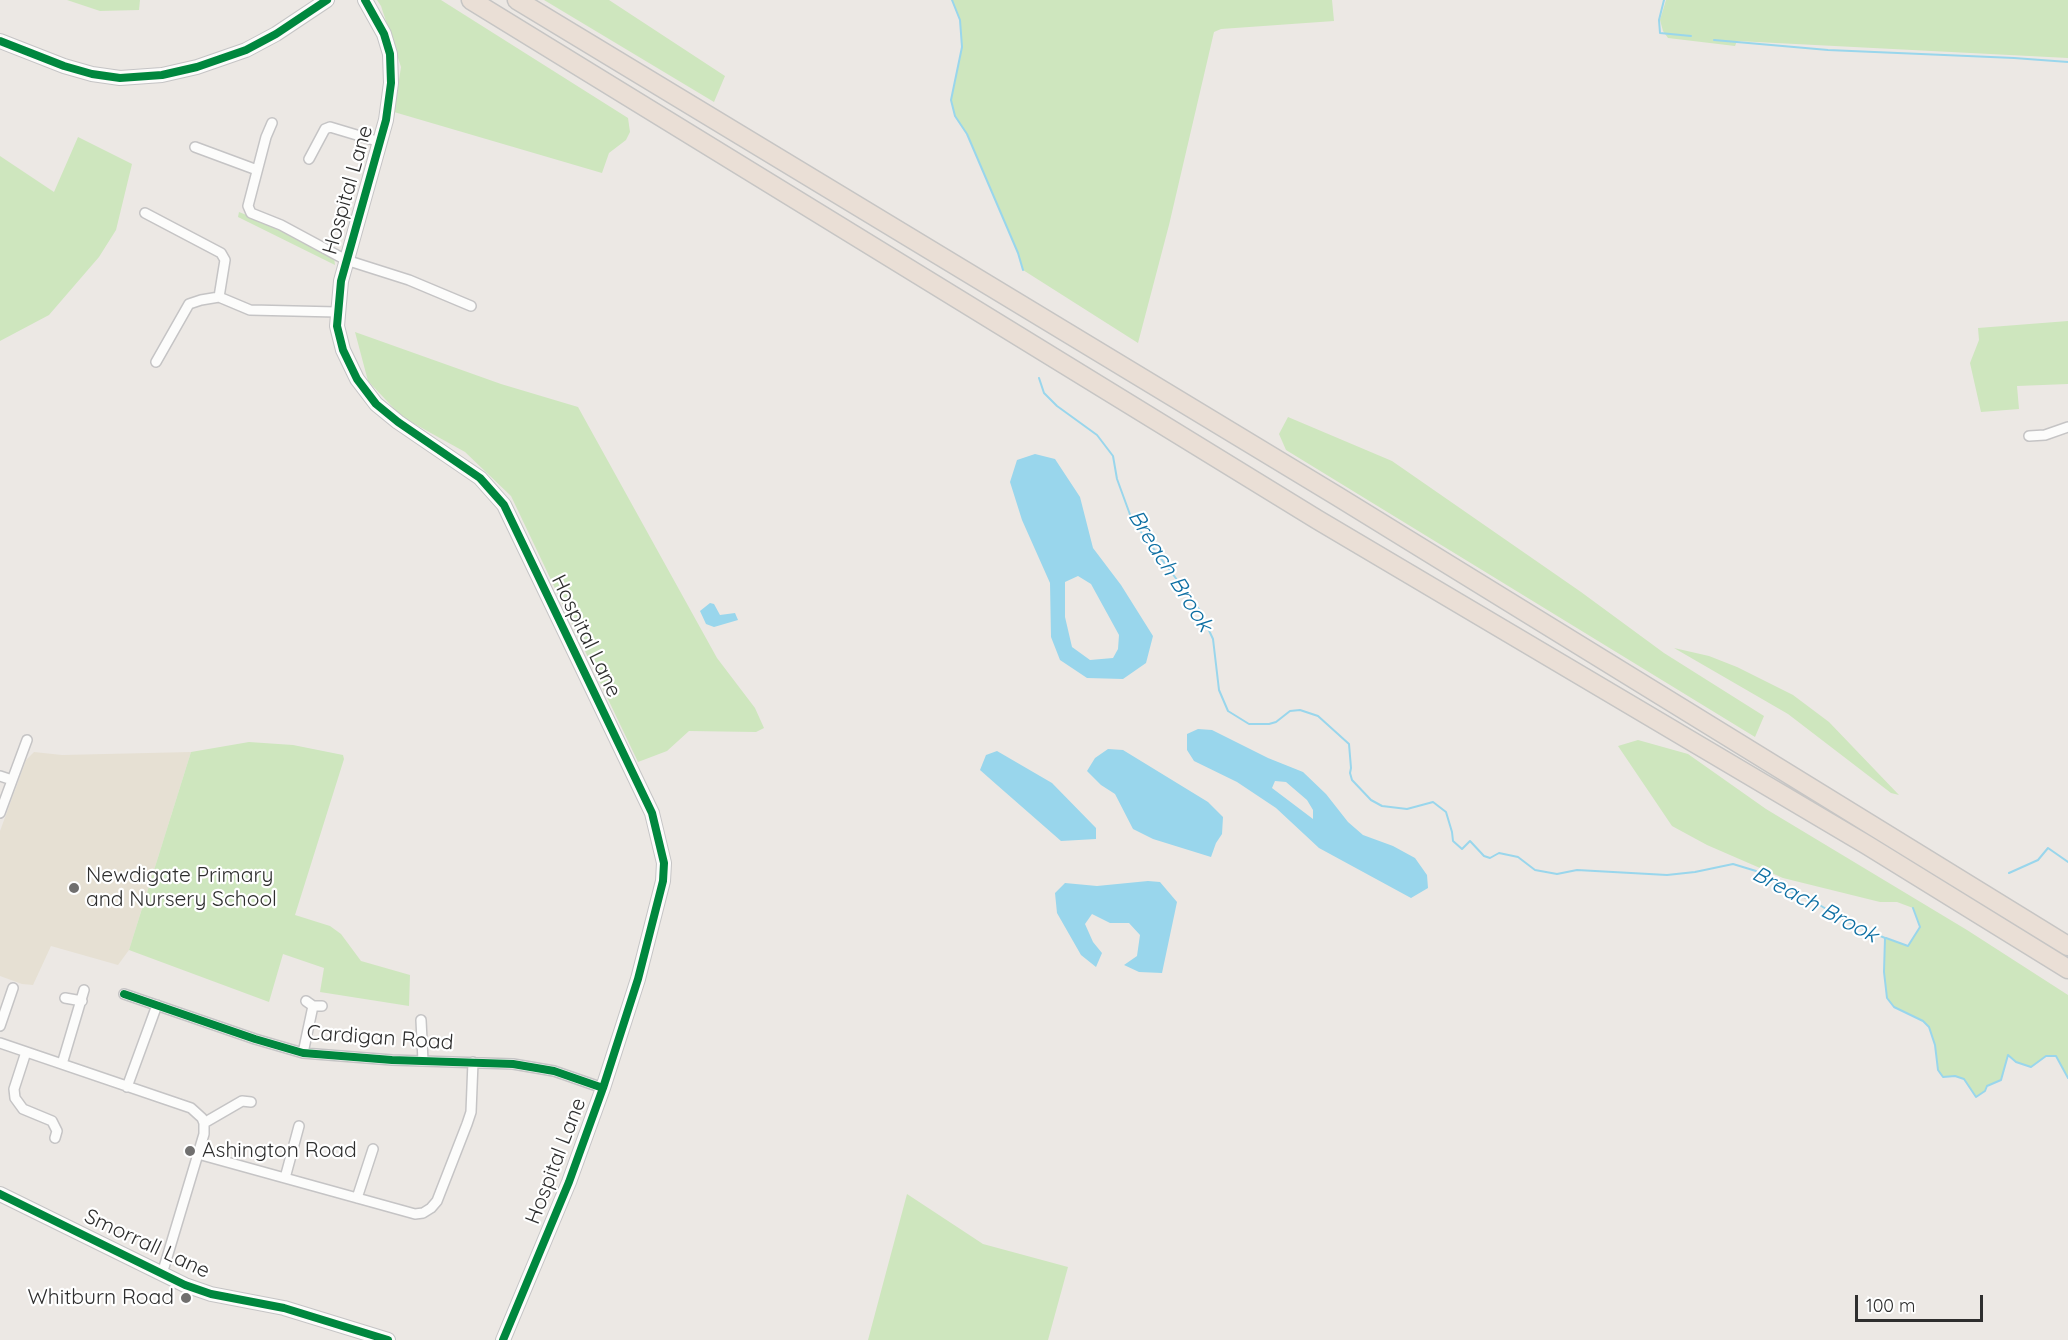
<!DOCTYPE html>
<html>
<head>
<meta charset="utf-8">
<style>
  body { margin:0 }
  #map { position:relative; width:2068px; height:1340px; overflow:hidden; background:#ece8e4; font-family:Quicksand,sans-serif }
  canvas { display:block }
  .scale { position:absolute; left:1855px; top:1295px; width:128px; height:27px; box-sizing:border-box; border:3px solid #2e2e2e; border-top:0; padding-left:8px; font-size:18px; line-height:21px; white-space:nowrap; color:#2e2e2e; -webkit-text-stroke:4px #fff; paint-order:stroke }
</style>
</head>
<body>
<div id="map">
<canvas width="2068" height="1340"></canvas>
<div class="scale">100 m</div>
</div>
<script>
const c = document.querySelector('canvas').getContext('2d');
c.lineJoin = 'round';
function fillPath(path, color) {
  c.fillStyle = color;
  c.fill(path, 'evenodd');
}
function shape(rows) {
  const path = new Path2D();
  for (const r of rows) {
    path.moveTo(r[0], r[1]);
    for (let i = 2; i < r.length; i += 2) path.lineTo(r[i], r[i + 1]);
  }
  return path;
}
function strokePath(path, color, width, dash) {
  c.strokeStyle = color;
  c.lineWidth = width;
  c.lineCap = dash ? 'butt' : 'round';
  c.setLineDash(dash || []);
  c.stroke(path);
}
function write(font, color, halo, rows, align = 'center') {
  c.font = font + ' Quicksand,sans-serif';
  c.lineWidth = 4.5;
  c.setLineDash([]);
  c.textBaseline = 'middle';
  c.strokeStyle = halo;
  c.fillStyle = color;
  for (const [text, x, y, turn = 0] of rows) {
    c.save();
    c.translate(x, y);
    c.rotate((+turn || 0) * Math.PI / 180);
    c.textAlign = isNaN(turn) ? turn : align;
    if (halo) c.strokeText(text, 0, 0);
    c.fillText(text, 0, 0);
    c.restore();
  }
}
fillPath(shape([
  [34,752,62,755,191,752,129,950,118,965,51,946,33,985,22,984,0,976,0,831,26,760]
]), '#e6e0d3');
fillPath(shape([
  [67,0,140,0,139,10,100,11],
  [377,0,441,0,628,118,630,132,626,140,609,153,602,173,394,112,401,67,381,6],
  [544,0,609,0,725,76,714,102],
  [952,0,1332,0,1334,21,1221,29,1214,32,1169,225,1138,343,1023,270,1018,253,967,134,955,116,951,100,962,47,960,20],
  [1666,0,2068,0,2068,58,1737,41,1735,46,1668,38,1663,31,1660,20],
  [78,137,132,164,116,230,99,257,49,315,0,341,0,156,54,192],
  [239,212,269,224,334,257,335,265,238,217],
  [2068,321,2068,384,2017,386,2019,409,1981,412,1970,363,1979,340,1978,328],
  [355,332,501,384,578,407,717,658,755,708,764,728,756,732,689,731,667,751,638,762,511,496,465,452,402,417,368,381],
  [1288,417,1392,461,1581,592,1664,653,1764,716,1755,737,1286,450,1279,434],
  [1674,648,1709,656,1737,667,1793,695,1829,722,1899,795,1891,793,1788,714],
  [1638,740,1688,754,1766,809,1967,930,2068,995,2068,1078,2056,1056,2046,1056,2031,1067,2016,1062,2008,1055,2001,1080,1987,1086,1985,1091,1976,1097,1964,1079,1955,1076,1943,1077,1938,1070,1935,1045,1929,1027,1923,1021,1894,1007,1887,998,1884,972,1885,938,1908,946,1920,927,1913,908,1897,902,1880,902,1783,878,1707,845,1672,826,1618,746],
  [249,742,293,745,343,755,344,759,295,915,330,926,341,934,361,961,410,975,409,1006,320,992,324,968,283,954,269,1002,129,950,191,752],
  [907,1194,983,1244,1068,1267,1048,1340,868,1340]
]), '#cee6be');
fillPath(shape([
  [1035,454,1055,459,1080,497,1093,548,1121,585,1153,636,1146,663,1123,679,1087,678,1060,660,1051,637,1050,583,1022,520,1010,482,1017,460],
  [1078,576,1091,584,1119,635,1118,649,1113,658,1090,660,1072,647,1065,617,1065,582],
  [710,603,714,604,720,615,735,613,738,620,714,627,706,624,700,611],
  [1198,729,1212,730,1268,758,1303,772,1326,794,1348,822,1363,835,1393,846,1415,858,1427,875,1428,888,1411,898,1319,848,1276,808,1237,782,1194,761,1187,750,1187,734],
  [1275,781,1286,782,1307,800,1313,810,1313,819,1272,788],
  [1108,749,1123,750,1208,802,1223,817,1222,834,1216,843,1211,857,1153,839,1133,829,1115,794,1101,785,1087,771,1095,758],
  [997,751,1052,783,1096,828,1096,839,1061,841,997,785,980,770,986,755],
  [1148,881,1160,882,1177,902,1162,973,1139,972,1124,965,1137,956,1140,935,1129,923,1110,923,1092,914,1085,924,1093,942,1102,953,1096,967,1081,955,1057,913,1055,893,1065,883,1097,886]
]), '#99d6ec');
strokePath(shape([
  [952,0,960,20,962,47,951,100,955,116,967,134,1018,253,1023,270],
  [1664,0,1659,20,1660,33,1691,36],
  [1714,40,1828,50,2014,58,2068,62],
  [1039,378,1044,393,1057,406,1097,435,1113,456,1117,479,1132,520,1199,609,1213,639,1219,690,1228,711,1249,724,1269,724,1276,722,1290,711,1300,710,1318,716,1349,744,1351,768,1350,773,1352,780,1371,800,1382,806,1407,809,1433,802,1446,812,1452,832,1453,841,1462,849,1470,841,1484,856,1490,858,1499,853,1518,857,1535,870,1557,874,1577,870,1667,875,1695,872,1733,864,1756,871,1790,891,1813,901,1846,921,1885,938,1884,972,1887,998,1894,1007,1923,1021,1929,1027,1935,1045,1938,1070,1943,1077,1955,1076,1964,1079,1976,1097,1985,1091,1987,1086,2001,1080,2008,1055,2016,1062,2031,1067,2046,1056,2056,1056,2068,1078],
  [2009,873,2038,860,2048,848,2068,862],
  [1886,938,1908,946,1920,927,1913,908]
]), '#99d6ec', 2);
const street = shape([
  [272,123,266,137,248,206,251,213,281,225,346,260,409,280,471,306],
  [195,147,257,170],
  [309,159,325,129,330,127,380,142],
  [145,213,221,253,225,260,219,297],
  [156,362,189,304,201,300,219,297,250,310,337,312],
  [2029,436,2045,435,2068,427],
  [0,776,12,780],
  [0,813,27,740],
  [124,994,255,1039,303,1053,392,1060,513,1064,554,1071,603,1088],
  [65,998,82,1001],
  [306,1001,313,1006,322,1006],
  [421,1020,423,1061],
  [0,1026,13,988],
  [0,1043,191,1108,202,1118,204,1123,204,1134,162,1274],
  [26,1052,14,1089,15,1098,23,1109,52,1121,57,1131,55,1138],
  [303,1053,313,1006],
  [62,1064,84,990],
  [127,1087,157,1005],
  [204,1123,242,1101,251,1102],
  [198,1154,415,1214,423,1213,431,1208,437,1201,467,1124,471,1112,473,1062],
  [285,1178,299,1126],
  [357,1198,373,1149]
]);
const secondary = shape([
  [365,0,384,34,390,54,391,83,386,120,341,281,337,326,343,350,357,379,376,404,398,422,480,478,504,505,652,813,664,863,663,881,638,979,603,1088,569,1182,503,1340],
  [0,41,64,66,92,74,120,78,162,75,197,67,246,50,276,34,327,0],
  [0,1194,185,1285,211,1294,284,1308,388,1340]
]);
const highway = shape([
  [471,0,1318,520,1867,845,2068,969],
  [517,0,1337,496,2068,946]
]);
strokePath(street, '#c5c4c5', 12);
strokePath(secondary, '#c5c4c5', 16);
strokePath(highway, '#c6c5c4', 21);
strokePath(street, '#fcfcfb', 9);
strokePath(secondary, '#fcfcfb', 14);
strokePath(highway, '#eadfd6', 18);
strokePath(shape([
  [365,0,384,34,390,54,391,83,386,120,341,281,337,326,343,350,357,379,376,404,398,422,480,478,504,505,652,813,664,863,663,881,638,979,603,1088,569,1182,503,1340],
  [0,41,64,66,92,74,120,78,162,75,197,67,246,50,276,34,327,0],
  [124,994,255,1039,303,1053,392,1060,513,1064,554,1071,603,1088],
  [0,1194,185,1285,211,1294,284,1308,388,1340]
]), '#00873e', 8);
for (const [x, y, r, color] of [
  [74,888,6,"#706f6e"],
  [190,1151,6,"#706f6e"],
  [186,1298,6,"#706f6e"]
]) {
  const dot = new Path2D();
  dot.arc(x, y, r, 0, 2 * Math.PI);
  c.fillStyle = color;
  c.fill(dot);
  strokePath(dot, '#fff', 2);
}
write('21px', '#2e2e2e', '#fff', [
  ["Hospital Lane",348,190,-74],
  ["Hospital Lane",586,636,64],
  ["Cardigan Road",380,1038,4],
  ["Hospital Lane",556,1161,-69],
  ["Smorrall Lane",147,1244,25]
]);
write('21px', '#2e2e2e', '#fff', [
  ["Newdigate Primary",86,876],
  ["and Nursery School",86,900],
  ["Ashington Road",202,1151],
  ["Whitburn Road",174,1298,"right"]
], 'left');
write('italic 22px', '#0d6fa3', '#fff', [
  ["Breach Brook",1170,571,58],
  ["Breach Brook",1815,905,28]
]);
</script>
</body>
</html>
